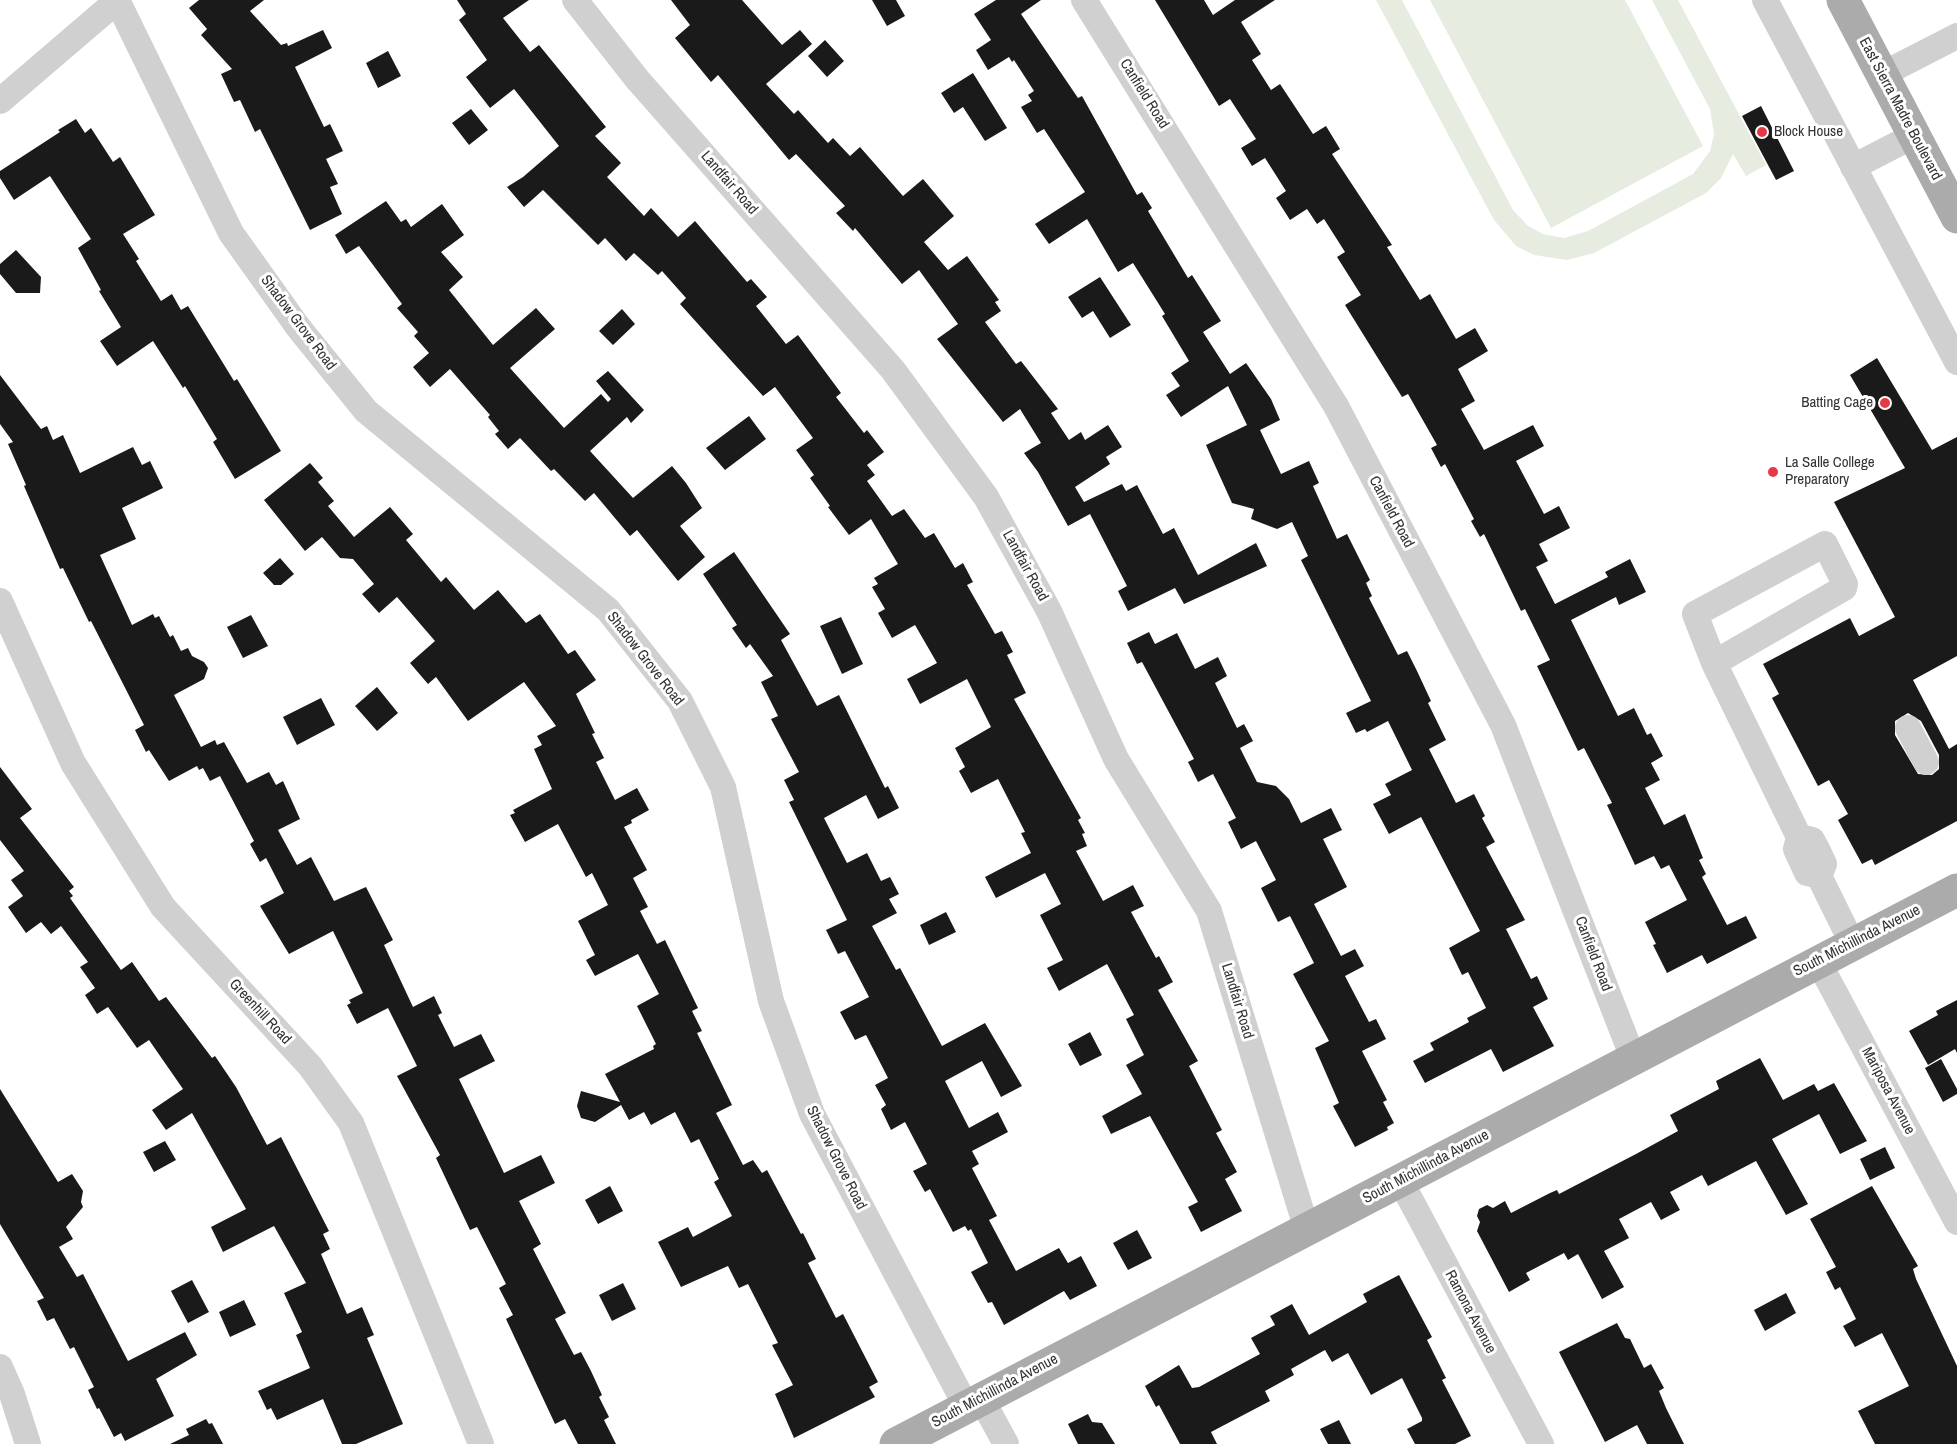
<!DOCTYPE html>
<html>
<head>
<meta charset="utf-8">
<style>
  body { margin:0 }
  canvas { display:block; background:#fff }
</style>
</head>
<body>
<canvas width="1957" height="1444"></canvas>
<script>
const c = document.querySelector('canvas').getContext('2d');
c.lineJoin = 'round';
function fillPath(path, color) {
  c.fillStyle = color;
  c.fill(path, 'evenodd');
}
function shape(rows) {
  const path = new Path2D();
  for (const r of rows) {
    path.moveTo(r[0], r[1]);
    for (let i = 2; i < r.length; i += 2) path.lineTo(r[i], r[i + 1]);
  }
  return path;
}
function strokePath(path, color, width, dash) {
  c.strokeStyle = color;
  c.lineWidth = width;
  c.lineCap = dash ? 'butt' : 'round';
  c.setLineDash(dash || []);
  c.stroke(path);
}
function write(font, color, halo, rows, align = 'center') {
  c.font = font + ' "Archivo Narrow",sans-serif';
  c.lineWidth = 6;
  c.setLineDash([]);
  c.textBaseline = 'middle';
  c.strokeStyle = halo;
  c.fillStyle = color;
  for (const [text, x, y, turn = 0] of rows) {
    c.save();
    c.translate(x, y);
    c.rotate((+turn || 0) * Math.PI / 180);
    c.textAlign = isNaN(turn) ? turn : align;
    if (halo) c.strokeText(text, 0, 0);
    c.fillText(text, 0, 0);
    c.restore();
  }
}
fillPath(shape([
  [1376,0,1402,0,1513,210,1528,226,1543,234,1564,238,1588,231,1693,174,1710,151,1714,134,1710,109,1652,0,1678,0,1766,165,1746,176,1733,154,1721,178,1706,193,1594,253,1567,260,1534,255,1516,246,1494,220],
  [1430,0,1625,0,1703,146,1551,228]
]), '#e6ecdf');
fillPath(shape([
  [199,0,264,0,250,11,281,45,287,43,288,46,323,30,332,48,295,67,324,127,330,124,343,151,326,159,338,184,330,187,342,214,310,230,260,129,255,132,240,100,234,102,221,74,232,69,201,35,207,29,189,8],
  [457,0,529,0,503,18,530,52,539,45,606,127,595,136,621,163,607,177,644,216,651,208,678,237,695,221,747,282,751,279,767,297,756,306,786,344,798,335,841,393,836,397,864,433,867,430,884,452,867,465,875,475,867,481,892,516,904,509,925,538,934,533,955,568,963,563,973,582,967,585,995,634,1002,631,1013,652,1007,655,1026,693,1014,699,1081,818,1078,820,1085,833,1082,834,1087,846,1076,851,1103,901,1133,885,1144,906,1131,912,1156,958,1159,956,1173,982,1158,990,1198,1061,1189,1066,1222,1130,1216,1133,1237,1172,1225,1179,1242,1211,1201,1232,1188,1207,1198,1202,1150,1116,1111,1134,1102,1116,1142,1094,1126,1065,1144,1055,1126,1019,1134,1015,1107,964,1059,991,1047,968,1063,960,1040,915,1061,904,1045,873,996,898,985,877,1031,853,1021,833,1025,832,998,779,971,793,959,771,965,767,955,748,991,727,967,679,920,704,907,679,937,663,915,625,892,638,878,613,885,609,872,587,878,584,874,578,898,564,871,519,849,535,828,507,830,506,810,478,814,475,796,450,813,438,775,387,763,396,680,304,686,298,662,271,658,275,634,253,626,261,605,238,598,245,543,190,524,207,507,187,523,177,559,146,514,89,490,108,466,77,487,60,459,20,466,14],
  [671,0,742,0,782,45,800,30,812,44,766,84,794,114,798,110,828,143,833,138,850,156,860,147,903,196,923,179,954,216,924,242,948,270,967,256,999,300,995,302,1001,311,985,322,1016,364,1021,361,1058,409,1051,413,1069,440,1081,432,1085,440,1108,425,1122,447,1106,457,1110,464,1075,487,1084,502,1122,484,1126,491,1137,485,1163,534,1174,528,1198,575,1256,543,1267,566,1184,604,1175,588,1128,611,1118,591,1127,586,1090,514,1068,526,1038,472,1024,453,1041,443,1020,409,1003,422,937,339,958,324,919,270,902,284,855,228,853,231,836,213,845,206,796,154,789,160,718,75,711,82,675,38,690,25],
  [872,0,896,0,905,16,887,26],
  [996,0,1041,0,1021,14,1078,98,1082,96,1137,195,1142,192,1152,208,1148,211,1188,278,1192,275,1221,321,1203,332,1230,374,1246,363,1271,399,1280,420,1260,430,1281,474,1309,461,1319,483,1313,486,1337,539,1347,534,1370,580,1366,583,1372,596,1369,598,1398,655,1407,651,1417,671,1431,701,1428,703,1446,740,1429,749,1456,803,1474,794,1485,816,1482,818,1495,842,1486,847,1525,920,1506,929,1531,979,1537,976,1548,999,1533,1007,1554,1046,1503,1072,1491,1049,1425,1083,1413,1061,1434,1050,1430,1043,1469,1022,1467,1018,1486,1008,1468,972,1462,975,1449,948,1480,931,1421,817,1389,834,1373,804,1391,795,1385,784,1412,770,1388,721,1367,732,1365,729,1356,733,1346,713,1371,701,1301,560,1308,556,1292,522,1277,529,1251,519,1254,509,1232,503,1213,461,1206,445,1247,425,1228,386,1181,417,1166,395,1180,386,1171,373,1189,361,1162,316,1165,314,1133,263,1118,272,1087,219,1049,244,1035,224,1085,192,1044,129,1037,133,1021,107,1032,101,1028,95,1034,91,1014,60,1012,62,1009,57,988,70,976,50,991,40,974,14],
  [1155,0,1204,0,1213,15,1235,0,1275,0,1241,22,1261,54,1252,60,1271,90,1280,84,1313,134,1326,126,1340,149,1332,154,1392,245,1387,247,1420,300,1430,294,1456,339,1475,328,1488,351,1458,369,1475,401,1461,409,1484,450,1533,425,1544,446,1516,461,1544,514,1559,506,1570,528,1539,544,1548,561,1536,567,1555,604,1608,577,1605,572,1630,559,1646,592,1619,605,1616,597,1571,620,1618,716,1634,708,1647,735,1651,733,1663,756,1651,763,1660,780,1645,788,1664,825,1685,814,1703,858,1699,860,1706,874,1702,877,1727,925,1746,916,1757,938,1707,964,1702,955,1667,973,1653,945,1656,944,1645,922,1687,900,1669,865,1661,869,1654,856,1635,865,1607,805,1612,803,1584,748,1578,751,1537,666,1550,660,1525,609,1521,611,1484,534,1480,537,1471,521,1474,519,1445,464,1441,467,1431,448,1437,445,1408,394,1402,397,1345,305,1361,295,1337,257,1345,252,1324,219,1317,224,1307,209,1290,220,1276,198,1286,191,1265,158,1252,166,1241,148,1256,139,1230,99,1219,106],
  [825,40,844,61,827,77,808,56],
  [388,51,401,76,378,88,366,63],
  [973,73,1007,128,985,141,963,107,954,113,941,93],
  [1761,106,1794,171,1776,180,1742,116],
  [471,109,488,130,469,145,452,123],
  [76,119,85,133,91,128,113,162,120,157,155,215,123,234,139,259,136,261,161,301,172,294,181,310,188,306,234,381,237,379,281,451,235,479,213,442,217,439,185,386,183,388,153,341,117,366,100,341,121,327,99,291,101,290,78,248,91,239,50,176,14,200,0,178,0,171,60,132,58,130],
  [386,201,401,222,406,219,411,227,442,204,464,235,441,252,463,277,449,290,493,345,536,308,555,329,510,368,564,428,601,394,608,402,611,399,596,381,608,371,644,410,631,423,627,417,590,451,633,498,672,466,686,483,702,508,680,526,705,557,678,581,637,530,630,536,594,493,585,501,554,469,551,471,520,438,508,449,495,434,499,431,488,417,490,415,450,369,430,387,413,367,429,353,414,336,418,332,397,308,402,304,359,246,346,254,335,235],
  [16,250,41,277,40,293,16,293,0,274,0,264],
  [1100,277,1131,325,1110,338,1093,311,1082,318,1068,297],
  [622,309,635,324,613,345,599,331],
  [1877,358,1932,450,1957,437,1957,656,1913,680,1949,749,1957,744,1957,821,1875,865,1872,859,1862,864,1838,820,1848,814,1829,780,1818,786,1772,698,1779,694,1763,664,1850,618,1859,636,1895,617,1834,502,1905,468,1850,375],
  [1908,713,1921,721,1939,755,1939,769,1932,775,1918,774,1895,735,1895,721],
  [0,375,41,429,47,426,53,440,63,435,80,473,133,447,142,465,150,461,163,488,122,508,136,539,100,555,132,625,153,614,155,618,159,616,170,637,173,635,181,651,188,648,192,656,204,662,208,668,204,679,174,695,201,747,215,740,217,745,224,742,247,783,269,772,276,785,283,781,300,819,278,830,297,865,311,857,334,901,366,887,393,940,384,945,413,1007,434,996,442,1013,438,1015,454,1047,481,1034,495,1061,459,1079,504,1173,541,1155,555,1183,519,1201,541,1244,533,1249,566,1313,555,1319,574,1355,581,1352,591,1371,602,1395,599,1397,609,1417,604,1420,616,1444,578,1444,565,1419,555,1424,506,1319,513,1315,499,1288,506,1284,477,1227,470,1230,436,1158,440,1155,397,1076,417,1066,388,1008,357,1024,347,1005,351,1003,349,1000,363,993,333,931,289,954,260,906,284,893,266,858,260,862,250,844,254,841,220,776,210,781,203,768,199,770,197,766,169,781,149,750,146,752,135,730,144,725,91,621,89,622,63,568,60,569,24,486,26,485,8,444,13,442,0,424],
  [749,416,766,439,725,470,706,448],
  [310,463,323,478,318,482,334,501,328,506,354,537,390,507,413,534,406,540,441,582,446,577,474,610,498,590,526,623,540,614,568,654,575,650,596,680,576,694,595,733,592,734,604,758,596,762,615,800,637,788,649,810,631,820,632,823,624,827,647,870,633,878,648,907,640,911,657,944,665,940,698,1008,692,1011,702,1031,697,1033,732,1105,716,1113,743,1165,753,1160,762,1173,767,1170,801,1234,803,1233,816,1259,808,1263,836,1318,843,1314,878,1382,869,1387,875,1397,794,1438,775,1394,793,1385,772,1345,778,1343,748,1284,739,1288,728,1266,681,1287,658,1242,688,1227,693,1237,732,1216,714,1182,719,1179,699,1139,691,1143,675,1112,651,1125,644,1112,629,1120,621,1105,595,1122,581,1118,577,1106,581,1091,620,1102,605,1074,654,1049,653,1046,656,1044,637,1006,659,994,638,954,595,976,586,960,595,955,578,921,608,905,592,873,586,877,558,824,525,842,510,815,515,813,513,810,552,789,534,749,542,745,537,736,556,726,524,682,468,721,436,677,428,684,410,663,435,641,397,597,379,613,362,594,374,584,353,559,340,558,322,537,305,551,264,500],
  [734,552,790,634,781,640,817,706,839,695,885,788,888,786,899,808,878,819,866,795,824,818,847,863,867,853,881,881,890,877,899,894,889,899,897,913,872,926,896,970,900,968,942,1046,985,1023,1022,1086,1001,1097,982,1061,945,1081,969,1128,998,1112,1008,1132,972,1151,979,1164,972,1168,997,1216,989,1220,1016,1271,1059,1248,1068,1263,1081,1256,1097,1286,1070,1300,1064,1291,1004,1325,992,1302,988,1303,971,1272,988,1263,971,1229,968,1231,965,1226,953,1232,930,1189,925,1192,913,1171,927,1164,905,1122,891,1130,881,1109,886,1105,875,1085,888,1078,866,1035,855,1040,840,1012,869,997,845,951,838,954,826,930,847,920,789,802,794,800,784,780,799,772,771,719,778,716,761,682,773,676,750,644,746,648,732,628,737,625,703,574],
  [280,558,294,574,281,585,274,585,263,573],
  [251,615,268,646,243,658,227,627],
  [841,617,863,664,842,674,820,626],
  [1149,632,1155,644,1177,633,1195,669,1218,657,1227,676,1215,683,1237,728,1244,724,1253,741,1240,748,1257,782,1276,786,1289,799,1301,823,1331,808,1342,830,1323,839,1347,887,1314,904,1341,956,1355,949,1364,966,1345,976,1369,1022,1376,1019,1386,1039,1362,1051,1387,1100,1383,1102,1394,1123,1387,1127,1388,1130,1355,1147,1333,1106,1339,1103,1315,1048,1329,1041,1293,974,1314,963,1290,916,1278,922,1261,888,1276,880,1256,841,1241,849,1228,822,1236,818,1213,774,1198,782,1188,762,1194,759,1142,662,1137,664,1127,643],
  [377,687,398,713,377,731,355,706],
  [321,698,335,725,297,745,283,717],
  [0,767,32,809,20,818,74,887,69,891,73,896,70,898,121,970,132,962,159,1001,166,997,212,1058,215,1056,236,1087,267,1145,281,1137,329,1231,323,1234,330,1249,321,1254,347,1314,362,1307,374,1335,367,1338,403,1424,356,1444,342,1444,323,1399,277,1420,271,1408,267,1410,258,1391,310,1368,296,1335,302,1332,284,1293,306,1283,274,1226,223,1252,211,1227,246,1209,192,1113,166,1130,152,1110,183,1089,149,1040,137,1048,108,1007,97,1014,85,995,95,988,80,967,88,962,61,926,51,934,41,922,26,933,8,907,23,896,11,880,24,871,0,840],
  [946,912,956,932,929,945,920,925],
  [1957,1000,1957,1053,1955,1049,1928,1065,1909,1031,1938,1015,1936,1011],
  [1090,1032,1102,1055,1080,1066,1068,1044],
  [1760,1058,1783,1100,1814,1084,1818,1091,1834,1083,1867,1141,1840,1154,1819,1114,1772,1139,1808,1204,1786,1215,1756,1161,1708,1186,1702,1175,1670,1192,1680,1210,1661,1220,1651,1202,1619,1219,1629,1238,1604,1251,1624,1287,1602,1299,1578,1254,1568,1260,1564,1253,1526,1273,1530,1280,1509,1292,1477,1231,1480,1222,1477,1216,1479,1209,1487,1205,1493,1208,1505,1201,1511,1213,1550,1193,1557,1190,1559,1194,1636,1154,1678,1131,1670,1115,1719,1089,1716,1081],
  [1941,1059,1957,1089,1957,1094,1943,1102,1925,1068],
  [0,1089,58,1182,72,1174,83,1191,81,1202,83,1207,66,1227,73,1239,59,1247,77,1277,83,1274,128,1361,185,1332,197,1355,156,1379,174,1416,125,1441,121,1433,114,1437,99,1408,97,1409,88,1390,94,1387,74,1347,70,1349,54,1318,47,1321,37,1301,44,1298,0,1224],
  [165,1141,176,1160,154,1172,143,1152],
  [1885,1147,1895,1168,1870,1180,1860,1159],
  [610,1186,623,1211,598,1224,585,1200],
  [1872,1186,1918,1266,1913,1269,1916,1279,1957,1366,1957,1444,1875,1444,1858,1411,1909,1386,1882,1333,1855,1347,1843,1326,1856,1319,1840,1287,1835,1290,1826,1272,1836,1267,1810,1219],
  [1137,1230,1152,1258,1128,1270,1113,1243],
  [1399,1275,1432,1337,1427,1340,1446,1378,1442,1380,1471,1436,1455,1444,1415,1444,1407,1429,1422,1421,1422,1418,1402,1378,1371,1395,1348,1353,1332,1362,1325,1350,1291,1369,1294,1375,1265,1391,1270,1401,1211,1432,1217,1444,1180,1444,1159,1405,1156,1407,1145,1386,1179,1365,1192,1388,1199,1387,1260,1354,1251,1338,1275,1325,1270,1316,1292,1304,1309,1335,1367,1302,1363,1294],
  [192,1280,209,1312,188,1323,171,1291],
  [623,1283,636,1309,612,1321,599,1295],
  [1786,1293,1796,1313,1765,1331,1754,1310],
  [244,1300,256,1325,230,1337,219,1312],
  [1617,1323,1625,1338,1630,1339,1644,1368,1651,1364,1664,1388,1659,1391,1666,1408,1684,1444,1647,1444,1637,1425,1605,1442,1559,1352],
  [1088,1414,1092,1422,1102,1423,1115,1444,1078,1444,1068,1424],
  [206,1419,209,1424,212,1423,223,1444,170,1444,189,1435,186,1429],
  [1339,1420,1351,1444,1328,1444,1320,1429]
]), '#1a1a1a');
strokePath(shape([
  [117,0,231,233,298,327,366,411,608,610,680,701,723,787,771,1001,812,1114,966,1406],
  [575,0,637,79,893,370,986,497,1049,611,1116,759,1209,911,1307,1230],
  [1084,0,1336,406,1503,725,1633,1058],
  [1765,0,1957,362],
  [1883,74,1957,36],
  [0,101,118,0],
  [1853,167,1915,135],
  [0,601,73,763,163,907,310,1066,351,1123,481,1444],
  [1714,663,1844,588,1845,584,1825,544,1695,614,1714,663,1799,837,1796,849,1801,860,1807,873,1819,876],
  [1908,728,1926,762],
  [1799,837,1812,840,1818,851,1824,864,1819,876,1852,943],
  [1818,961,1957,1222],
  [1400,1180,1541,1444],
  [0,1367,12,1394,28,1444],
  [981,1398,1006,1444]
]), '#d0d0d0', 26);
strokePath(shape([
  [1843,0,1957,217],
  [896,1444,1957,890]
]), '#ababab', 33);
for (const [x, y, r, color] of [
  [1762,132,6,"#e63946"],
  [1885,403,6,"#e63946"],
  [1773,472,6,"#e63946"]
]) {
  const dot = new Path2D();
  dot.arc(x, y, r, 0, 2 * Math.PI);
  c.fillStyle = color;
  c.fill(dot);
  strokePath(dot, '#fff', 2);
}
write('15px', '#333', '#fff', [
  ["Canfield Road",1144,94,58],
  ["East Sierra Madre Boulevard",1900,109,62],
  ["Landfair Road",729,183,49],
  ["Shadow Grove Road",298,323,53],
  ["Canfield Road",1391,512,62],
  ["Landfair Road",1025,566,61],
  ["Shadow Grove Road",645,659,52],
  ["South Michillinda Avenue",1857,941,-27],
  ["Canfield Road",1593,954,69],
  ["Landfair Road",1237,1001,73],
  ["Greenhill Road",260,1012,47],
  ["Mariposa Avenue",1888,1091,62],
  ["Shadow Grove Road",836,1158,63],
  ["South Michillinda Avenue",1426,1167,-28],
  ["Ramona Avenue",1470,1312,62],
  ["South Michillinda Avenue",995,1391,-28]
]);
write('15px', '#333', '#fff', [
  ["Block House",1774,132],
  ["Batting Cage",1873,403,"right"],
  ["La Salle College",1785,463],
  ["Preparatory",1785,480]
], 'left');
</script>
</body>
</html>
